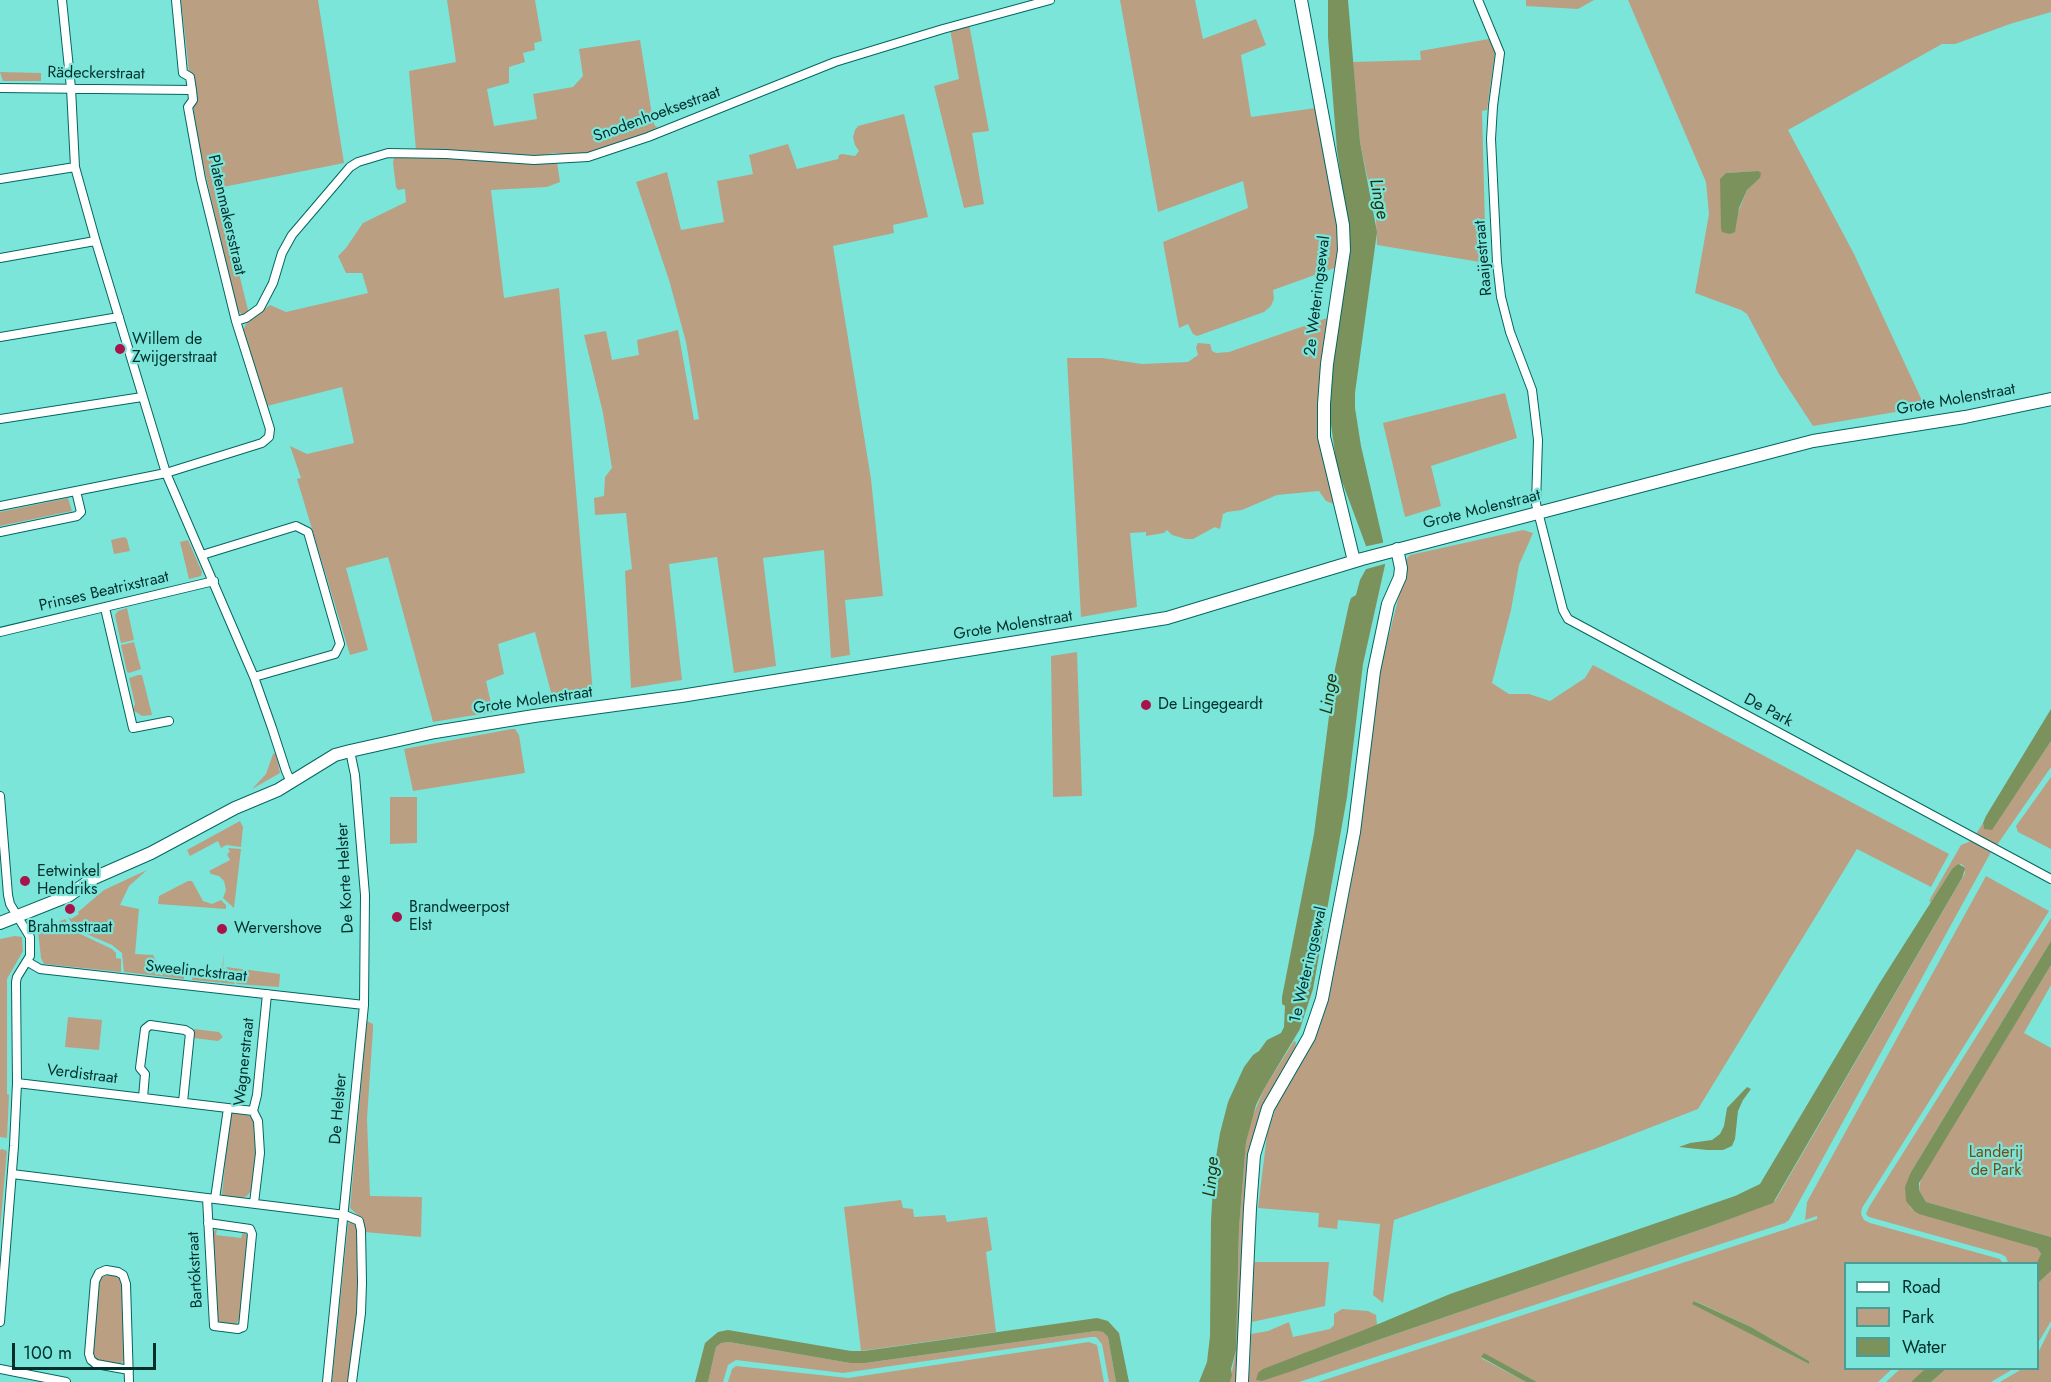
<!DOCTYPE html>
<html>
<head>
<meta charset="utf-8">
<style>
  body { margin:0 }
  #map { position:relative; width:2051px; height:1382px; overflow:hidden; background:#7be5da; font-family:Jost,sans-serif }
  canvas { display:block }
  .legend { position:absolute; left:1844px; top:1262px; width:195px; height:108px; box-sizing:border-box; background:#7be5da; border:2px solid #4a9c94; margin:0; padding:8px 10px; list-style:none; font-size:18px; color:#002f2c }
  .legend li { display:flex; align-items:center; gap:12px; height:30px }
  .legend b { width:30px; border:2px solid #4a9c94 }
  .scale { position:absolute; left:12px; top:1343px; width:144px; height:27px; box-sizing:border-box; border:3px solid #002f2c; border-top:0; padding-left:8px; font-size:18px; line-height:21px; white-space:nowrap; color:#002f2c; -webkit-text-stroke:4px #7be5da; paint-order:stroke }
</style>
</head>
<body>
<div id="map">
<canvas width="2051" height="1382"></canvas>
<ul class="legend">
<li><b style="height:8px;background:#fff"></b>Road</li>
<li><b style="height:16px;background:#bb9f83"></b>Park</li>
<li><b style="height:16px;background:#7b925d"></b>Water</li>
</ul>
<div class="scale">100 m</div>
</div>
<script>
const c = document.querySelector('canvas').getContext('2d');
c.lineJoin = 'round';
function fillPath(path, color) {
  c.fillStyle = color;
  c.fill(path, 'evenodd');
}
function shape(rows) {
  const path = new Path2D();
  for (const r of rows) {
    path.moveTo(r[0], r[1]);
    for (let i = 2; i < r.length; i += 2) path.lineTo(r[i], r[i + 1]);
  }
  return path;
}
function strokePath(path, color, width, dash) {
  c.strokeStyle = color;
  c.lineWidth = width;
  c.lineCap = dash ? 'butt' : 'round';
  c.setLineDash(dash || []);
  c.stroke(path);
}
function write(font, color, halo, rows, align = 'center') {
  c.font = font + ' Jost,sans-serif';
  c.lineWidth = 4.5;
  c.setLineDash([]);
  c.textBaseline = 'middle';
  c.strokeStyle = halo;
  c.fillStyle = color;
  for (const [text, x, y, turn = 0] of rows) {
    c.save();
    c.translate(x, y);
    c.rotate((+turn || 0) * Math.PI / 180);
    c.textAlign = isNaN(turn) ? turn : align;
    if (halo) c.strokeText(text, 0, 0);
    c.fillText(text, 0, 0);
    c.restore();
  }
}
fillPath(shape([
  [181,0,318,0,344,163,218,188,249,314,244,316,237,310,200,150,193,107,197,101,194,75,189,71],
  [447,0,535,0,542,41,534,43,535,50,523,53,525,62,509,67,509,83,487,89,494,126,537,119,533,94,573,87,583,76,579,49,640,40,653,121,655,126,658,127,643,135,591,152,568,155,554,153,532,157,416,150,409,71,456,62],
  [1120,0,1195,0,1203,39,1256,19,1266,45,1241,55,1251,117,1316,108,1336,212,1339,243,1337,267,1273,290,1274,299,1271,306,1264,312,1197,336,1193,334,1188,324,1179,328,1163,242,1248,208,1243,181,1158,212],
  [1526,0,1594,0,1578,9,1526,6],
  [1628,0,2051,0,2051,12,2010,24,1955,44,1942,44,1788,130,1854,254,1925,407,1813,426,1779,374,1747,314,1741,310,1695,293,1709,214,1706,182],
  [1758,171,1760,178,1747,190,1737,215,1736,225,1721,229,1726,173],
  [969,24,989,131,972,133,984,204,964,208,934,86,959,79,950,29],
  [1489,39,1495,52,1487,110,1482,111,1486,263,1377,245,1376,219,1360,142,1353,62,1421,60,1420,51],
  [0,72,41,73,41,81,3,81],
  [904,114,928,217,893,225,894,233,833,246,871,479,883,596,845,600,850,655,831,658,824,550,763,558,776,666,734,673,717,557,669,564,682,680,631,688,625,571,632,569,626,513,595,515,594,498,604,496,605,477,612,468,603,413,584,335,606,331,612,360,639,355,637,340,678,330,694,420,699,419,686,342,669,280,636,182,667,172,681,230,724,222,717,181,753,174,749,155,788,144,797,169,838,159,839,155,842,154,855,156,859,151,855,145,853,137,855,130,858,126],
  [430,156,557,162,560,182,547,187,491,190,504,298,559,288,593,694,553,700,535,632,498,644,504,674,486,681,493,712,433,722,388,557,346,568,368,650,350,655,297,479,301,478,290,446,307,454,354,443,342,387,267,406,243,330,246,324,270,305,286,312,368,293,362,273,346,273,338,256,346,248,363,223,406,202,405,189,398,190,396,187,393,163,394,157],
  [1330,317,1323,361,1336,505,1326,501,1319,491,1277,495,1242,510,1227,512,1223,514,1220,529,1215,527,1193,539,1186,539,1172,535,1167,530,1164,533,1146,536,1146,532,1130,533,1137,607,1081,617,1067,358,1102,358,1142,364,1188,362,1198,355,1196,347,1198,343,1210,344,1212,351,1216,353,1229,352],
  [1505,393,1517,438,1431,466,1441,506,1405,517,1383,423],
  [68,498,72,511,0,526,0,512],
  [1523,530,1533,533,1519,565,1511,610,1492,683,1509,694,1529,694,1550,701,1585,678,1593,665,1949,854,1931,887,1857,849,1698,1109,1600,1147,1394,1220,1383,1303,1373,1295,1380,1224,1338,1220,1337,1229,1318,1227,1319,1213,1258,1208,1267,1135,1280,1094,1322,1019,1376,686,1405,572,1404,562,1410,555],
  [124,537,127,539,130,551,114,554,111,540],
  [188,540,202,572,201,576,189,579,180,542],
  [127,608,134,640,121,643,115,615,118,611],
  [134,642,141,669,129,673,127,672,121,645],
  [1077,652,1082,796,1053,797,1051,656],
  [138,675,142,675,152,715,142,716,133,710,135,704,129,678],
  [512,729,515,729,519,735,525,773,413,791,404,749],
  [2051,741,2051,767,1997,845,1976,834,1983,823,1983,826,1992,829],
  [276,753,280,773,252,789,266,774,273,754],
  [2051,777,2051,849,2018,832,2016,826],
  [390,797,417,797,417,843,390,844],
  [240,821,243,827,241,847,226,845,221,848,218,841,190,856,187,850],
  [1971,841,1991,852,1789,1220,1785,1223,1299,1382,1247,1382,1250,1366,1251,1334,1268,1331,1289,1322,1293,1337,1330,1329,1334,1325,1334,1314,1342,1309,1368,1311,1376,1315,1377,1325,1295,1370,1375,1341,1708,1227,1775,1201,1965,873,1964,866,1961,864,1952,869,1931,902,1929,901,1961,845],
  [228,848,241,849,234,908,223,898,226,890,224,881,219,876,211,874,209,871,230,860,227,854,230,852],
  [147,870,129,886,120,905,139,909,135,954,153,955,157,963,157,970,184,973,184,979,124,972,122,953,112,945,75,929,68,917,71,919,79,914,78,912,104,890],
  [1986,876,2049,911,1862,1208,1861,1214,1864,1220,1870,1223,2000,1259,2003,1263,1846,1264,1846,1368,1892,1369,1878,1382,1537,1382,1485,1354,1481,1358,1526,1382,1318,1382,1817,1219,1817,1216,1805,1220,1807,1202],
  [1695,1301,1751,1327,1809,1361,1809,1364,1693,1304],
  [188,881,192,881,203,901,212,904,221,900,226,905,226,909,158,904,159,896],
  [2051,918,2051,941,1911,1172,1910,1207,1914,1211,2032,1245,2037,1248,2041,1254,2038,1263,2008,1263,2006,1257,2001,1254,1869,1217,1866,1214,1869,1207],
  [65,919,72,930,112,949,116,953,116,958,121,959,121,972,44,964,41,958,38,931],
  [15,936,22,937,23,951,7,979,7,1094,9,1095,7,1138,0,1137,0,939],
  [224,952,223,967,235,984,192,980,193,974,221,977],
  [2051,965,2051,985,2024,1033,2051,1048,2051,1237,1926,1202,1919,1190,1921,1178],
  [226,967,280,974,279,987,237,984],
  [68,1017,102,1020,99,1050,65,1047],
  [367,1021,373,1024,373,1029,367,1119,370,1196,422,1197,421,1237,364,1232,359,1216,350,1208],
  [194,1029,219,1032,223,1037,218,1041,193,1038],
  [1294,1041,1296,1042,1295,1051,1268,1096,1258,1119,1253,1137,1238,1382,1230,1382,1236,1350,1239,1228,1246,1142,1251,1120,1264,1089],
  [230,1113,248,1115,253,1119,255,1127,255,1166,252,1190,247,1196,242,1198,222,1195],
  [2,1149,7,1151,0,1230,0,1150],
  [901,1200,903,1208,913,1209,914,1217,945,1215,947,1222,987,1217,992,1250,986,1252,996,1332,861,1351,844,1207],
  [350,1222,357,1223,358,1230,358,1306,350,1382,332,1382,348,1224],
  [217,1229,216,1235,241,1238,243,1232,248,1236,241,1317,236,1324,231,1326,222,1325,216,1321,212,1232],
  [1254,1262,1329,1262,1325,1306,1252,1322],
  [2051,1271,2051,1321,2038,1343,2038,1283],
  [111,1274,118,1276,122,1280,126,1359,120,1364,98,1360,94,1358,93,1352,99,1285,102,1277],
  [2051,1327,2051,1382,2000,1382,2022,1369,2038,1368,2038,1353],
  [1096,1331,1103,1332,1108,1337,1116,1382,1109,1382,1102,1344,1096,1337,1091,1337,843,1373,736,1360,728,1365,723,1382,708,1382,716,1347,721,1343,729,1342,850,1363,865,1363],
  [1089,1342,1097,1345,1104,1382,728,1382,732,1369,736,1366,848,1378],
  [1900,1369,1926,1369,1911,1382,1886,1382],
  [1946,1369,2013,1369,1991,1382,1931,1382]
]), '#bb9f83');
fillPath(shape([
  [1328,0,1348,0,1360,142,1377,232,1355,393,1355,408,1361,446,1383,541,1385,565,1363,664,1347,797,1313,989,1300,1029,1264,1089,1256,1105,1246,1142,1239,1228,1236,1350,1231,1369,1232,1375,1230,1382,1199,1382,1207,1362,1210,1336,1211,1220,1214,1169,1220,1133,1228,1102,1244,1067,1253,1055,1259,1051,1267,1040,1281,1033,1284,1027,1285,1006,1282,1004,1282,997,1314,834,1335,669,1349,604,1351,598,1356,595,1360,580,1366,569,1366,546,1337,468,1329,410,1330,387,1349,235,1337,150,1328,37],
  [1758,171,1761,173,1760,178,1747,190,1739,208,1735,232,1730,234,1722,232,1721,229,1720,179,1726,173],
  [2051,709,2051,741,1992,830,1984,829,1983,823,1986,816],
  [1958,864,1964,867,1965,869,1962,878,1773,1203,1708,1227,1375,1341,1295,1370,1262,1381,1256,1380,1258,1373,1263,1369,1364,1330,1450,1294,1735,1196,1760,1184,1879,984,1952,869],
  [2051,941,2051,965,1919,1183,1919,1190,1926,1202,2051,1237,2051,1271,2038,1283,2037,1263,2041,1254,2037,1248,1919,1214,1914,1211,1906,1201,1905,1187,1911,1172],
  [1747,1087,1751,1089,1743,1100,1738,1111,1735,1139,1732,1146,1723,1150,1707,1150,1679,1147,1690,1143,1712,1140,1720,1134,1724,1126,1727,1108],
  [1694,1301,1751,1327,1809,1361,1809,1364,1692,1304],
  [1097,1318,1108,1321,1119,1333,1129,1382,1116,1382,1108,1337,1103,1332,1096,1331,865,1363,850,1363,729,1342,721,1343,716,1347,708,1382,695,1382,705,1343,718,1332,728,1330,851,1351,864,1351],
  [1484,1353,1537,1382,1526,1382,1481,1357],
  [1926,1368,1946,1368,1946,1369,1931,1382,1911,1382]
]), '#7b925d');
fillPath(shape([
  [1386,542,1388,563,1363,570,1363,547]
]), '#7be5da');
const street = shape([
  [62,0,71,88,75,167,96,242,166,473,254,677,272,728,286,771,291,782],
  [1478,0,1500,53,1493,106,1491,139,1497,262,1501,297,1510,332,1532,390,1538,440,1536,504,1563,610,1568,619,2051,879],
  [0,88,192,90],
  [0,179,75,167],
  [0,258,95,241],
  [236,321,246,318,260,308,273,283,282,253,292,235,350,167,358,162,388,153,446,154,534,160,588,157,648,137,835,62,943,29,1050,0],
  [0,337,119,317],
  [0,419,142,397],
  [0,506,166,473,262,443,269,437,270,429,236,321,201,179,188,107,193,100,192,90,190,77,183,73,176,0],
  [0,532,77,516,81,512,76,491],
  [202,555,296,526,308,532,340,644,335,654,254,677],
  [105,608,133,728,169,721],
  [0,632,214,581],
  [0,796,8,895,10,904,30,937,30,956,17,977,16,982,17,1083,14,1146,0,1322],
  [28,962,40,969,364,1005],
  [17,1083,253,1111],
  [143,1098,145,1074,140,1068,145,1029,150,1025,185,1030,190,1033,183,1102],
  [12,1174,345,1215,359,1221,361,1230,362,1283,361,1313,352,1382],
  [207,1198,214,1326,238,1329,243,1327,252,1234,250,1229,208,1223],
  [215,1199,228,1108],
  [254,1203,260,1153,258,1121,253,1111,257,1095,267,994],
  [0,1369,66,1382],
  [129,1370,96,1364,91,1360,89,1354,95,1281,99,1273,106,1270,118,1272,123,1275,126,1284,129,1382],
  [327,1382,364,1005,365,895,355,775,350,751]
]);
const secondary = shape([
  [1301,0,1343,225,1344,250,1327,364,1324,404,1324,437,1354,561],
  [0,923,68,896,94,878,151,853,235,808,278,790,335,755,350,751,435,732,534,716,681,696,1167,618,1362,559,1813,441,1965,417,2051,399],
  [1242,1382,1250,1208,1254,1155,1268,1108,1309,1037,1322,999,1354,832,1374,671,1388,604,1400,577,1401,568,1397,549]
]);
strokePath(street, '#036660', 10);
strokePath(secondary, '#036660', 14);
strokePath(street, '#fff', 8);
strokePath(secondary, '#fff', 12);
for (const [x, y, r, color] of [
  [120,349,6,"#a8134a"],
  [1146,705,6,"#a8134a"],
  [25,881,6,"#a8134a"],
  [70,909,6,"#a8134a"],
  [397,917,6,"#a8134a"],
  [222,929,6,"#a8134a"]
]) {
  const dot = new Path2D();
  dot.arc(x, y, r, 0, 2 * Math.PI);
  c.fillStyle = color;
  c.fill(dot);
  strokePath(dot, '#7be5da', 2);
}
write('16px', '#002f2c', '#7be5da', [
  ["Rädeckerstraat",96,74,1],
  ["Snodenhoeksestraat",657,115,-20],
  ["Platenmakersstraat",226,215,77],
  ["Raaijestraat",1484,258,-95],
  ["2e Weteringsewal",1318,296,-83],
  ["Grote Molenstraat",1956,400,-10],
  ["Grote Molenstraat",1482,510,-14],
  ["Prinses Beatrixstraat",104,592,-13],
  ["Grote Molenstraat",1013,626,-9],
  ["Grote Molenstraat",533,701,-8],
  ["De Park",1768,711,28],
  ["De Korte Helster",346,878,-93],
  ["1e Weteringsewal",1309,965,-77],
  ["Sweelinckstraat",196,972,6],
  ["Wagnerstraat",245,1062,-84],
  ["Verdistraat",82,1075,7],
  ["De Helster",339,1109,-85],
  ["Bartókstraat",196,1270,-93]
]);
write('16px', '#002f2c', '#7be5da', [
  ["Willem de",132,340],
  ["Zwijgerstraat",132,358],
  ["De Lingegeardt",1158,705],
  ["Eetwinkel",37,872],
  ["Hendriks",37,890],
  ["Brandweerpost",409,908],
  ["Elst",409,926],
  ["Brahmsstraat",70,928,"center"],
  ["Wervershove",234,929]
], 'left');
write('16px', '#764b15', '#7be5da', [
  ["Landerij",1996,1153],
  ["de Park",1996,1171]
]);
write('italic 18px', '#26350c', '#7be5da', [
  ["Linge",1378,199,79],
  ["Linge",1330,694,-82],
  ["Linge",1212,1177,-85]
]);
</script>
</body>
</html>
